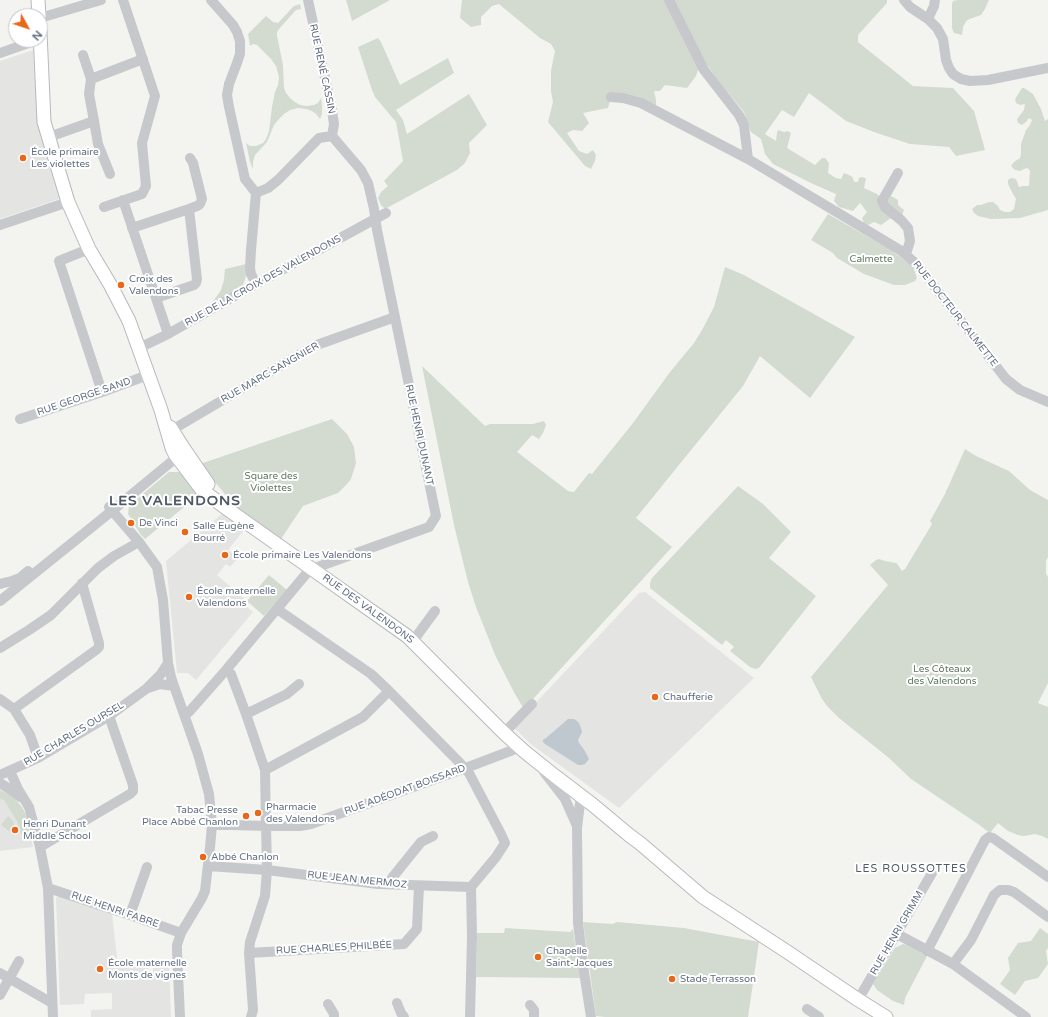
<!DOCTYPE html>
<html>
<head>
<meta charset="utf-8">
<style>
  body { margin:0 }
  #map { position:relative; width:1048px; height:1017px; overflow:hidden; background:#f3f4ef; font-family:"Varela Round",sans-serif }
  canvas { display:block }
  .north { position:absolute; left:8px; top:8px; width:40px; height:40px; box-sizing:border-box; background:#fff; border:1px solid #c0c5cd; border-radius:50%; rotate:130deg; font-size:11px; font-weight:700; line-height:16px; text-align:center; color:#626f82 }
  .north::after { content:''; display:block; margin:auto; width:14px; height:18px; background:#e8681b; clip-path:polygon(50% 0,100% 100%,50% 72%,0 100%) }
</style>
</head>
<body>
<div id="map">
<canvas width="1048" height="1017"></canvas>
<div class="north">N</div>
</div>
<script>
const c = document.querySelector('canvas').getContext('2d');
c.lineJoin = 'round';
function fillPath(path, color) {
  c.fillStyle = color;
  c.fill(path, 'evenodd');
}
function shape(rows) {
  const path = new Path2D();
  for (const r of rows) {
    path.moveTo(r[0], r[1]);
    for (let i = 2; i < r.length; i += 2) path.lineTo(r[i], r[i + 1]);
  }
  return path;
}
function strokePath(path, color, width, dash) {
  c.strokeStyle = color;
  c.lineWidth = width;
  c.lineCap = dash ? 'butt' : 'round';
  c.setLineDash(dash || []);
  c.stroke(path);
}
function write(font, color, halo, rows, align = 'center') {
  c.font = font + ' "Varela Round",sans-serif';
  c.lineWidth = 4;
  c.setLineDash([]);
  c.textBaseline = 'middle';
  c.strokeStyle = halo;
  c.fillStyle = color;
  for (const [text, x, y, turn = 0] of rows) {
    c.save();
    c.translate(x, y);
    c.rotate((+turn || 0) * Math.PI / 180);
    c.textAlign = isNaN(turn) ? turn : align;
    if (halo) c.strokeText(text, 0, 0);
    c.fillText(text, 0, 0);
    c.restore();
  }
}
fillPath(shape([
  [34,50,39,131,59,199,0,219,0,61],
  [223,513,244,530,228,550,238,558,230,567,226,564,217,575,249,603,246,606,253,612,196,680,188,673,177,673,166,561],
  [645,592,754,678,619,808,532,745,513,727,639,593],
  [0,790,18,802,24,810,27,818,33,847,0,851],
  [59,895,112,914,118,966,148,964,148,975,153,975,153,963,169,963,171,1017,91,1017,91,1010,112,1009,112,993,85,994,84,1004,60,1005,56,898]
]), '#e4e4e3');
fillPath(shape([
  [346,0,390,0,352,21],
  [462,0,887,0,887,3,858,35,858,42,913,86,953,88,974,111,985,150,956,156,949,147,910,144,874,132,846,121,809,93,794,117,782,110,765,134,776,141,777,133,778,130,784,132,788,131,791,133,787,148,815,165,822,158,825,158,829,163,828,173,836,178,841,179,844,173,851,176,853,178,853,180,855,182,858,182,859,178,862,177,865,178,866,179,865,183,864,188,877,194,881,198,884,207,891,196,898,200,898,205,904,210,900,221,891,218,881,225,874,222,868,225,864,223,862,218,867,212,860,203,853,211,839,207,834,201,836,194,813,184,773,164,765,154,761,139,751,132,744,112,716,78,708,66,698,70,696,76,687,88,665,85,660,91,654,91,656,100,656,111,627,97,610,101,608,108,583,113,589,123,582,131,573,130,567,133,579,151,587,154,593,150,596,155,595,161,591,169,585,166,548,122,553,102,551,91,551,71,555,51,551,44,540,38,499,4,492,6,481,17,481,25,471,27,460,18],
  [958,0,989,0,988,2,985,9,981,15,967,20,963,27,962,35,954,33,952,28,952,4,953,1],
  [300,4,301,9,296,10,279,29,277,32,277,36,283,65,284,88,286,93,290,98,295,102,300,105,307,106,314,105,318,103,321,98,322,106,322,114,320,119,316,114,312,111,306,109,298,108,290,110,284,114,279,119,274,125,267,142,255,155,253,162,253,169,250,162,246,143,250,146,256,146,263,143,266,139,269,131,272,107,275,92,278,85,279,77,276,66,271,59,257,45,253,44,250,46,248,34,266,16,273,22,278,23,294,6],
  [378,38,381,42,400,85,448,58,454,73,396,110,403,120,407,134,469,94,487,125,469,143,470,153,465,163,457,170,385,209,381,205,378,198,381,192,388,186,384,181,403,161,396,122,375,97,372,90,358,47],
  [1022,88,1024,88,1033,94,1041,109,1045,121,1048,119,1048,210,1020,218,991,219,978,216,974,213,972,209,977,205,981,205,989,202,993,202,998,206,1000,210,1005,212,1010,212,1014,209,1016,199,1013,194,1008,184,1008,180,1011,178,1016,179,1019,187,1023,186,1029,186,1030,171,1028,168,1024,169,1020,171,1015,170,1011,166,1014,162,1020,158,1021,154,1021,144,1026,130,1030,125,1032,120,1029,118,1026,122,1022,125,1018,123,1017,119,1024,110,1025,104,1020,105,1016,103,1015,99],
  [828,214,891,250,913,267,917,278,915,281,905,285,894,285,864,274,837,258,833,253,811,240],
  [246,264,246,276,243,285,236,293,206,308,214,300,221,290,224,280,225,269],
  [725,267,744,275,855,337,810,398,760,356,743,386,636,518,672,547,524,709,516,696,496,657,476,607,468,582,454,525,422,366,485,426,490,424,533,424,544,421,546,425,543,433,539,439,532,435,517,452,568,491,574,492,589,473,592,474,633,423,670,372,694,343,702,330,714,307],
  [332,419,347,434,354,447,356,463,351,479,347,484,338,493,303,506,281,539,234,505,200,464],
  [965,449,976,456,1009,471,1030,490,1048,500,1048,557,1046,561,1046,574,1048,577,1048,683,1038,703,1048,707,1048,839,1042,836,1035,834,1024,836,1018,835,1008,831,998,823,990,833,978,824,911,779,889,758,839,718,827,706,822,699,811,677,888,585,870,565,876,560,879,559,885,561,896,563,898,565,902,571,905,569,932,524,930,521,945,494],
  [169,472,179,472,189,483,200,494,145,539,141,535,128,514,129,506,132,503],
  [738,486,763,504,791,532,769,558,816,596,759,668,755,669,750,667,730,651,734,647,726,640,722,645,650,588,650,583,652,578],
  [269,575,287,590,264,616,247,601],
  [0,790,12,796,22,807,27,818,32,841,23,839,17,821,9,808,4,800,0,799],
  [8,816,13,821,15,828,14,834,13,834,1,825],
  [583,922,613,924,617,922,684,928,759,942,748,1017,605,1017,596,1016],
  [505,928,570,932,573,929,580,978,476,977,477,933,504,933],
  [1040,928,1048,934,1048,948,1046,951,1048,964,1038,978,1025,981,1015,995,1000,984,1010,970,1008,958,1018,943,1031,941],
  [903,944,907,945,927,956,905,998,904,1005,893,1001,877,990,873,984,895,948]
]), '#d3dbd0');
fillPath(shape([
  [568,719,574,719,577,721,579,723,581,728,582,732,578,740,579,743,585,751,589,759,585,764,582,765,578,765,545,744,543,742,543,740,546,738]
]), '#bfc8ce');
const major = shape([
  [38,0,39,16],
  [40,32,44,122,68,202,89,249,111,286,129,321,161,410,172,448,175,454,202,490,226,508,312,569,407,636,504,733,525,752,555,776,593,805,629,835,641,844,703,897,786,951,857,999,886,1017],
  [170,427,184,449,208,484]
]);
strokePath(major, '#b6b9bd', 15);
strokePath(shape([
  [211,0,233,25,237,32,240,41,240,54,237,63,229,84,227,95,229,107,245,179,256,193,251,250,250,268,251,274,256,284],
  [669,0,704,70,739,115,744,125,748,159],
  [904,0,910,7,928,19,937,28,943,39,946,60,949,68,953,74,961,79,970,81,988,80,1048,68],
  [40,18,101,0],
  [928,19,934,6,935,0],
  [0,53,37,40],
  [83,55,91,79],
  [611,97,623,98,641,103,748,159,900,250,913,261,920,268,1006,379,1020,390,1048,402],
  [94,121,98,144,110,174],
  [49,137,94,121,89,94,91,79,143,59],
  [898,173,882,201,885,207,901,220,908,228,910,241,906,254],
  [256,193,268,188,278,180,319,138,332,136],
  [123,200,168,334],
  [104,207,142,194,146,186,142,143,155,96,123,0],
  [0,225,68,202],
  [132,228,189,209,197,206,200,204,202,199,193,163,190,158],
  [89,249,59,261,102,392],
  [156,298,194,285,196,283,197,279,189,209],
  [139,348,168,334,256,284,386,213],
  [20,419,102,392,148,375],
  [172,430,314,346,395,317],
  [109,507,139,542,157,567,163,600,168,663,171,677,174,686,198,754,209,794,212,825,210,847,205,891,202,898,181,933,177,945,177,951,180,1017],
  [0,584,12,581,20,578,28,571],
  [0,601,113,510,177,457,182,451],
  [277,609,371,674,389,691,458,761,469,773,501,834,505,843,496,857,471,887,472,937,470,1017],
  [413,641,435,611],
  [0,648,29,630,51,615,98,568,114,556,139,542],
  [226,670,231,674,246,714,265,770,266,826,300,826,311,824,471,766,513,750,518,746],
  [148,688,160,684,174,686],
  [0,699,14,709,30,735,38,758],
  [14,709,96,650,99,647,99,643,82,583],
  [184,714,189,712,226,670,306,574,312,569,429,527,436,516,377,230,374,209,368,183,361,170,332,136,334,124,332,110,308,0],
  [246,714,287,694,299,684],
  [504,733,532,704],
  [265,770,363,717,389,691],
  [10,771,18,789,29,807,40,847,48,888,53,1017],
  [544,772,565,799,577,826],
  [0,775,38,758,109,716,146,689,161,674,168,663],
  [0,783,14,792,20,797],
  [584,797,580,803,577,828,578,923,584,972,591,1017],
  [40,847,130,794,133,791,133,785,109,716],
  [208,866,267,870,266,826,231,825,212,825],
  [391,884,392,878,421,842,433,836],
  [48,888,130,915,181,933],
  [130,915,147,867],
  [897,934,953,964,1026,1017],
  [927,951,985,840,989,837,993,838,1048,877],
  [249,953,404,944,417,929,419,886],
  [953,964,971,940,991,901,994,895,1000,890,1008,890,1014,892,1048,917],
  [0,973,52,1003],
  [862,993,932,873],
  [0,995,19,961],
  [397,1003,401,1013,404,1017],
  [328,1004,334,1014,334,1017],
  [530,1005,534,1010,534,1017],
  [807,1009,819,1017],
  [251,1017,253,1010,249,953,250,942,265,896,267,870,378,884,471,887]
]), '#c6c8cc', 10);
strokePath(major, '#fff', 13);
for (const [x, y, r, color] of [
  [23,158,4,"#e8681b"],
  [121,285,4,"#e8681b"],
  [131,523,4,"#e8681b"],
  [185,532,4,"#e8681b"],
  [225,555,4,"#e8681b"],
  [189,597,4,"#e8681b"],
  [655,697,4,"#e8681b"],
  [258,813,4,"#e8681b"],
  [246,816,4,"#e8681b"],
  [15,830,4,"#e8681b"],
  [203,857,4,"#e8681b"],
  [538,957,4,"#e8681b"],
  [100,969,4,"#e8681b"],
  [672,979,4,"#e8681b"]
]) {
  const dot = new Path2D();
  dot.arc(x, y, r, 0, 2 * Math.PI);
  c.fillStyle = color;
  c.fill(dot);
  strokePath(dot, '#fff', 1.5);
}
write('10px', '#626f82', '#fff', [
  ["RUE RENÉ CASSIN",322,69,78],
  ["RUE DE LA CROIX DES VALENDONS",263,281,-29],
  ["RUE DOCTEUR CALMETTE",955,314,52],
  ["RUE MARC SANGNIER",270,373,-30],
  ["RUE GEORGE SAND",84,397,-19],
  ["RUE HENRI DUNANT",419,435,78],
  ["RUE DES VALENDONS",368,609,36],
  ["RUE CHARLES OURSEL",74,734,-31],
  ["RUE ADÉODAT BOISSARD",405,790,-20],
  ["RUE JEAN MERMOZ",357,880,6],
  ["RUE HENRI FABRE",115,910,19],
  ["RUE HENRI GRIMM",897,933,-60],
  ["RUE CHARLES PHILBÉE",334,948,-3]
]);
write('10px', '#626f82', '#fff', [
  ["École primaire",31,152],
  ["Les violettes",31,164],
  ["Croix des",129,279],
  ["Valendons",129,291],
  ["De Vinci",139,523],
  ["Salle Eugène",193,526],
  ["Bourré",193,538],
  ["École primaire Les Valendons",233,555],
  ["École maternelle",197,591],
  ["Valendons",197,603],
  ["Chaufferie",663,697],
  ["Pharmacie",266,807],
  ["des Valendons",266,819],
  ["Tabac Presse",238,810,"right"],
  ["Place Abbé Chanlon",238,822,"right"],
  ["Henri Dunant",23,824],
  ["Middle School",23,836],
  ["Abbé Chanlon",211,857],
  ["Chapelle",546,951],
  ["Saint-Jacques",546,963],
  ["École maternelle",108,963],
  ["Monts de vignes",108,975],
  ["Stade Terrasson",680,979]
], 'left');
write('10px', '#627961', '#fff', [
  ["Calmette",871,259],
  ["Square des",271,476],
  ["Violettes",271,488],
  ["Les Côteaux",942,669],
  ["des Valendons",942,681]
]);
c.letterSpacing = '1px';
write('11px', '#505967', '#fff', [
  ["LES ROUSSOTTES",911,869]
]);
c.letterSpacing = '0px';
c.letterSpacing = '1px';
write('bold 14px', '#505967', '#fff', [
  ["LES VALENDONS",175,501]
]);
c.letterSpacing = '0px';
</script>
</body>
</html>
